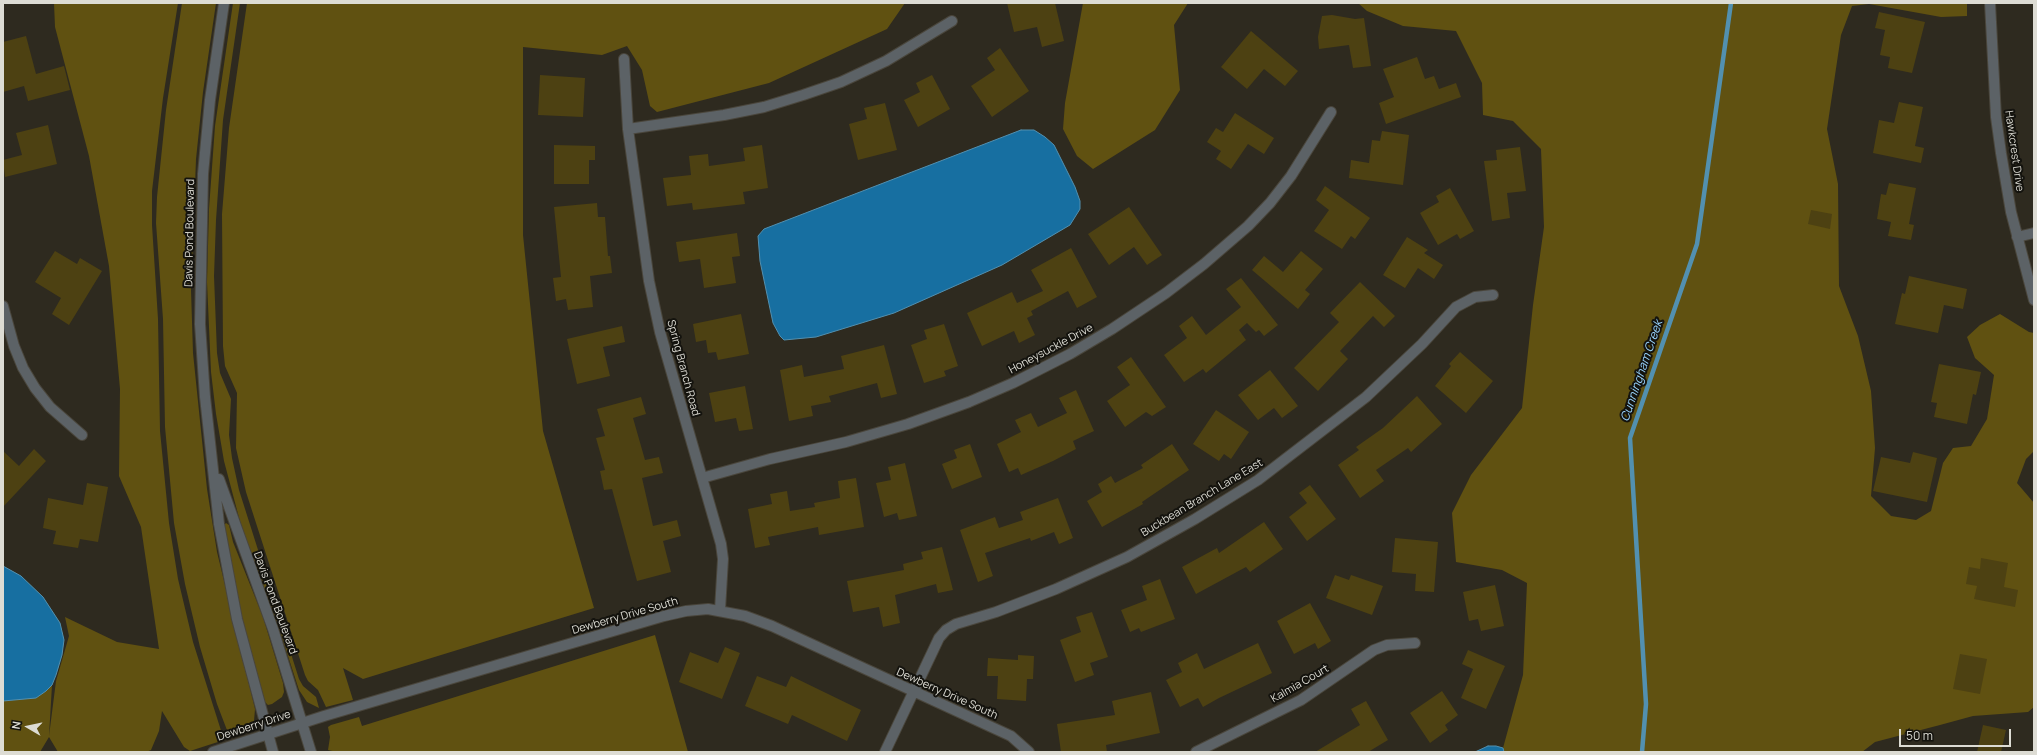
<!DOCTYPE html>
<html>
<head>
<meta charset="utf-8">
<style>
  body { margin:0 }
  #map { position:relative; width:2037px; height:755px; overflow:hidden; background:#2e2a1f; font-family:Manrope,sans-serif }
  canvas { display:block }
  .frame { position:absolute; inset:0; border:4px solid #dddcd4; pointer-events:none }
  .north { position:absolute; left:8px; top:707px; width:40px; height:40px; -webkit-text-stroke:3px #14130e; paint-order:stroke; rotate:279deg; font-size:11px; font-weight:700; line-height:16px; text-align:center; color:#dddcd4 }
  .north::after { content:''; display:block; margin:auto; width:14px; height:18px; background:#dddcd4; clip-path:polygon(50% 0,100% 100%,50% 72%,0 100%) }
  .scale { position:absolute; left:1899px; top:729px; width:112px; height:18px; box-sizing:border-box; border:2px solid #dddcd4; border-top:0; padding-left:5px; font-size:12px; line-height:14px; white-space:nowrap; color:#dddcd4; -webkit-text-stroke:3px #14130e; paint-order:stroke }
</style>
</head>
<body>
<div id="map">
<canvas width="2037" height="755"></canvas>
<div class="frame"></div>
<div class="north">N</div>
<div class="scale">50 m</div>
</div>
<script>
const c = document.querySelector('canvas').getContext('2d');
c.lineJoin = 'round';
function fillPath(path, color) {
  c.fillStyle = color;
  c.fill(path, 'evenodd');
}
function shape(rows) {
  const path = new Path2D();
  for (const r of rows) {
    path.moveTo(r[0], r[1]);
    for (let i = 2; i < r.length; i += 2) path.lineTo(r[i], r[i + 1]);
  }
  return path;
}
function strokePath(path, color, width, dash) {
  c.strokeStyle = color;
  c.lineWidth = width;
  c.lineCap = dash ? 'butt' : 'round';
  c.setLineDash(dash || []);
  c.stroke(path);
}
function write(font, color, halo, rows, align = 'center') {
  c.font = font + ' Manrope,sans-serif';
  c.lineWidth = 4;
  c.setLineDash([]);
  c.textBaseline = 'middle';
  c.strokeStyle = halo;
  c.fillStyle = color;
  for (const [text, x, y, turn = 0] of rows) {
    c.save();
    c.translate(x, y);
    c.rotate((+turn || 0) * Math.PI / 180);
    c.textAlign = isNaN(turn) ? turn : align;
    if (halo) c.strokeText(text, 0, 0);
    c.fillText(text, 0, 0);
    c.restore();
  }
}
fillPath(shape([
  [54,3,178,3,163,98,152,191,152,225,158,319,160,431,169,523,178,579,193,642,224,740,190,751,184,747,162,711,159,731,151,750,146,752,58,752,49,737,40,752,3,752,3,566,21,576,43,597,60,623,64,640,62,655,52,685,49,736,56,681,69,636,65,617,117,642,159,649,141,527,119,476,120,389,109,266,89,156,55,27],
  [182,3,216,3,203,92,196,159,191,290,193,353,207,489,217,552,255,709,254,721,251,727,247,731,230,738,217,704,200,647,185,584,174,523,165,427,163,319,156,223,157,197,166,110],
  [233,3,240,3,223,120,216,220,214,276,217,353,220,373,231,399,229,435,232,458,239,490,299,679,303,686,316,697,319,708,307,702,299,690,276,619,242,529,224,461,216,414,211,372,207,282,209,209,215,126],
  [247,3,905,3,887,29,769,83,657,112,650,106,642,70,627,46,602,55,523,47,523,235,543,431,594,608,363,679,343,668,353,700,326,707,318,690,308,681,305,675,246,492,236,448,237,393,225,366,223,346,222,214,229,128],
  [1083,3,1188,3,1174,25,1180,90,1155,130,1093,169,1077,156,1063,129,1065,103],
  [1358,3,1967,3,1967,16,1941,17,1869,4,1852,6,1841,35,1827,129,1838,184,1839,286,1858,336,1871,391,1875,448,1871,496,1891,516,1916,520,1931,511,1943,463,1953,448,1971,446,1987,419,1994,375,1975,358,1967,337,1980,325,2000,314,2029,332,2034,333,2034,451,2026,459,2017,483,2034,503,2034,707,2028,712,1973,716,1940,725,1875,742,1862,752,1504,752,1503,748,1523,675,1527,583,1502,570,1456,562,1452,513,1471,475,1522,408,1533,305,1544,227,1541,149,1513,121,1483,115,1482,83,1456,31,1403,26,1367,11],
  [226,523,229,525,233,542,263,617,283,683,284,692,282,697,272,704,268,705,265,702,241,615,224,525],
  [655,635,688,752,337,752,328,750,330,737,328,727,331,725,359,717,362,726]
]), '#605111');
const water = shape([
  [1021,130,1034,130,1045,137,1054,145,1075,187,1080,201,1080,209,1070,225,1002,265,894,313,816,337,784,340,780,336,773,323,760,261,758,236,764,229,1021,130],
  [3,566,21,576,43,597,60,623,64,640,62,655,56,675,52,685,46,691,36,698,3,701,3,566],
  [1488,746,1496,746,1503,748,1504,752,1475,752,1488,746]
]);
fillPath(water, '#176fa1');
strokePath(water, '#5290b0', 1);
strokePath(shape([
  [1642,752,1646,704,1630,438,1697,244,1731,3]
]), '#5290b0', 4.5);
fillPath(shape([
  [1007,3,1055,3,1064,41,1042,47,1037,27,1014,32],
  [1879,12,1925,22,1912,73,1888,68,1890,57,1880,55,1885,30,1875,28],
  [1332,15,1355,19,1364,18,1371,66,1353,68,1349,45,1319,49,1318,37,1322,16],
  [1251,31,1298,71,1285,86,1264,69,1247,89,1221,67],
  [26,36,36,74,64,66,70,90,28,101,24,86,3,92,3,42],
  [1000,48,1029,91,992,117,971,86,995,70,987,58],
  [1417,57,1425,79,1434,76,1439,89,1456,83,1461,97,1386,124,1379,103,1394,97,1383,69],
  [540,75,585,78,583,117,538,115],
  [932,75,950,109,918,127,904,100,920,92,916,83],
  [1899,102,1923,107,1915,146,1924,148,1921,163,1873,153,1879,120,1894,123],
  [885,103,897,150,858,160,849,124,867,119,864,108],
  [1235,113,1274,138,1264,154,1248,144,1231,169,1216,159,1221,151,1207,142,1216,128,1223,132],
  [48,125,57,164,5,177,3,160,22,155,16,133],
  [1382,131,1409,135,1403,185,1349,178,1351,160,1369,163,1372,140,1380,141],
  [554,145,595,146,595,160,589,160,589,184,554,184],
  [762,145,768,188,743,192,745,204,693,210,692,203,667,206,663,178,691,175,689,156,708,154,709,166,745,161,743,148],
  [1520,147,1526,191,1507,193,1510,218,1492,221,1484,161,1497,160,1496,150],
  [1889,183,1916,188,1909,224,1914,225,1911,240,1888,236,1891,222,1877,219,1881,194,1886,195],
  [1325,186,1370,218,1355,239,1351,236,1342,249,1314,231,1329,210,1316,200],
  [1450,188,1474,231,1460,239,1457,234,1438,245,1420,213,1439,202,1436,196],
  [597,203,598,217,605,217,608,256,610,256,612,273,590,276,593,307,568,310,566,299,556,301,553,278,561,277,554,207],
  [1129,207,1162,255,1147,265,1134,247,1109,265,1088,234],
  [1811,210,1832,214,1830,229,1808,224],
  [737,233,740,256,732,257,736,283,704,288,700,259,679,262,676,242],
  [1407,237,1428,250,1424,253,1443,265,1434,279,1418,268,1405,288,1383,275],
  [1071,248,1097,297,1077,308,1068,291,1031,311,1033,315,1027,318,1035,335,1019,343,1014,331,982,346,967,313,1012,292,1017,303,1043,291,1031,270],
  [55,251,77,264,80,258,102,271,69,325,52,314,61,298,35,282],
  [1301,251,1323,269,1305,290,1310,294,1298,309,1252,270,1264,256,1283,272],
  [1909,276,1967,289,1963,309,1944,305,1938,333,1895,324,1902,293,1905,294],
  [1241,278,1278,325,1264,336,1259,330,1256,332,1247,323,1239,330,1246,340,1206,373,1203,369,1184,382,1164,355,1187,338,1179,326,1192,316,1206,335,1241,307,1226,289],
  [1360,282,1395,316,1384,327,1373,316,1340,351,1348,359,1318,391,1294,368,1339,322,1330,313],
  [741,314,749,354,718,360,716,352,708,353,706,340,696,342,693,324],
  [944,324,958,366,944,371,946,376,924,383,911,345,927,339,924,330],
  [622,326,625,342,603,347,610,376,577,384,567,339],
  [884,345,897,394,881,398,877,383,829,396,831,402,811,406,813,416,789,421,780,370,802,365,804,377,844,369,841,356],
  [1460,352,1493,381,1466,413,1435,386,1451,366,1449,364],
  [1131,357,1166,407,1152,416,1146,412,1125,427,1107,401,1130,385,1117,367],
  [1939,364,1981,372,1976,395,1973,394,1967,424,1934,417,1937,403,1931,402],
  [1270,370,1298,406,1282,418,1274,408,1258,420,1238,395],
  [745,386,753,429,739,431,736,418,715,422,709,393],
  [1076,390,1094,431,1073,441,1076,449,1053,461,1021,475,1018,468,1009,472,997,444,1021,432,1015,420,1031,413,1038,427,1067,413,1059,398],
  [1417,396,1442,424,1411,452,1408,448,1376,470,1384,481,1360,498,1338,465,1359,450,1356,447,1383,428],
  [641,397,646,414,633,418,645,460,659,457,663,473,642,478,653,526,677,520,681,536,663,541,671,572,637,581,612,489,604,490,600,471,605,470,596,438,605,436,597,409],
  [1216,410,1249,432,1231,459,1224,454,1219,461,1193,444],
  [970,444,982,477,952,489,942,464,957,458,954,450],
  [1172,444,1189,470,1142,502,1143,504,1102,527,1087,501,1102,492,1098,484,1111,476,1115,483,1143,468,1141,465],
  [34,449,46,461,3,507,3,451,19,466],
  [1913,452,1937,458,1927,502,1873,491,1881,457,1910,463],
  [905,463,917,516,899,520,897,513,884,517,876,483,891,480,888,467],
  [856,478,864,527,819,535,818,527,768,537,770,545,755,548,748,509,772,504,770,494,787,491,790,511,815,507,814,503,840,498,838,481],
  [87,483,108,487,98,542,80,539,78,548,53,544,56,531,43,528,48,498,83,505],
  [1310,485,1336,519,1307,541,1289,517,1307,503,1299,493],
  [1058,498,1073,538,1059,544,1054,532,1031,541,1030,538,985,553,993,576,978,582,960,530,995,517,999,528,1023,520,1020,512],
  [1264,522,1283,549,1250,572,1246,567,1196,594,1182,567,1217,548,1219,553],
  [1395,538,1438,542,1434,592,1415,591,1416,574,1392,572],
  [942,547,953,590,938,593,936,584,895,595,900,623,883,627,879,607,853,612,847,581,904,570,903,564,923,559,921,552],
  [1981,558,2008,563,2004,587,2018,590,2015,607,1974,599,1977,586,1966,584,1969,567,1980,569],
  [1335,575,1349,580,1351,575,1383,586,1372,615,1326,598],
  [1160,579,1175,619,1141,632,1139,628,1130,632,1121,610,1147,600,1142,586],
  [1495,585,1504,626,1481,631,1478,619,1469,621,1463,592],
  [1310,603,1331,641,1318,649,1315,643,1294,654,1277,621],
  [1092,612,1108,657,1090,663,1094,675,1075,682,1060,640,1081,632,1076,617],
  [1258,643,1272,673,1219,698,1203,707,1198,698,1180,707,1166,680,1182,672,1178,663,1197,653,1204,669],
  [725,647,740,653,722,699,679,682,690,652,718,663],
  [1468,650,1505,666,1486,709,1461,698,1473,669,1462,664],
  [1960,654,1987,659,1980,694,1953,689],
  [1018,655,1034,656,1033,679,1027,679,1026,701,997,699,998,676,987,676,988,658,1018,660],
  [757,676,786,687,791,676,861,710,847,741,792,715,788,724,745,706],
  [1442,691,1458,715,1445,725,1448,730,1430,743,1410,713],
  [1151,692,1160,733,1106,745,1107,752,1061,752,1057,724,1115,715,1112,701],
  [1366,701,1388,740,1368,752,1315,752,1360,725,1351,709],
  [1983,725,2006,730,2001,752,1977,752]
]), '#4d4112');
const minor = shape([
  [224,3,210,100,203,174,200,324,205,397,219,524,237,619,273,752],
  [1990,3,1996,117,2001,153,2011,212,2034,300],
  [624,59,628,129,649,281,660,332,721,544,723,559,720,610],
  [628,129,724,115,764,107,803,95,841,82,886,61,952,21],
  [2017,237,2034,233],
  [3,306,14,346,23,368,35,388,50,407,82,435],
  [702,478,770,459,846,442,908,424,969,402,1013,383,1070,354,1112,329,1166,293,1204,264,1248,226,1270,203,1291,176,1331,112],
  [219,479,273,629,311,752],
  [213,752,324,716,664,616,686,611,708,609,745,616,772,626,1011,736,1029,752],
  [885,752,939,638,946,630,956,624,996,612,1056,589,1127,557,1195,519,1258,480,1366,397,1422,344,1456,307,1475,297,1493,295],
  [1196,752,1301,700,1374,650,1387,645,1415,643]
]);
strokePath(minor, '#4a463c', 12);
strokePath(minor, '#5c6266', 10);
write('11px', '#dddcd4', '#14130e', [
  ["Hawkcrest Drive",2014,151,82],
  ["Davis Pond Boulevard",190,233,-89],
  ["Honeysuckle Drive",1051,349,-28],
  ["Spring Branch Road",683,368,75],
  ["Buckbean Branch Lane East",1202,498,-31],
  ["Davis Pond Boulevard",275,603,70],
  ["Dewberry Drive South",625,616,-16],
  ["Kalmia Court",1300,684,-30],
  ["Dewberry Drive South",947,694,24],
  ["Dewberry Drive",254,726,-18]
]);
write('italic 12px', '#98d3fd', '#14130e', [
  ["Cunningham Creek",1642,371,-71]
]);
</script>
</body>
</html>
